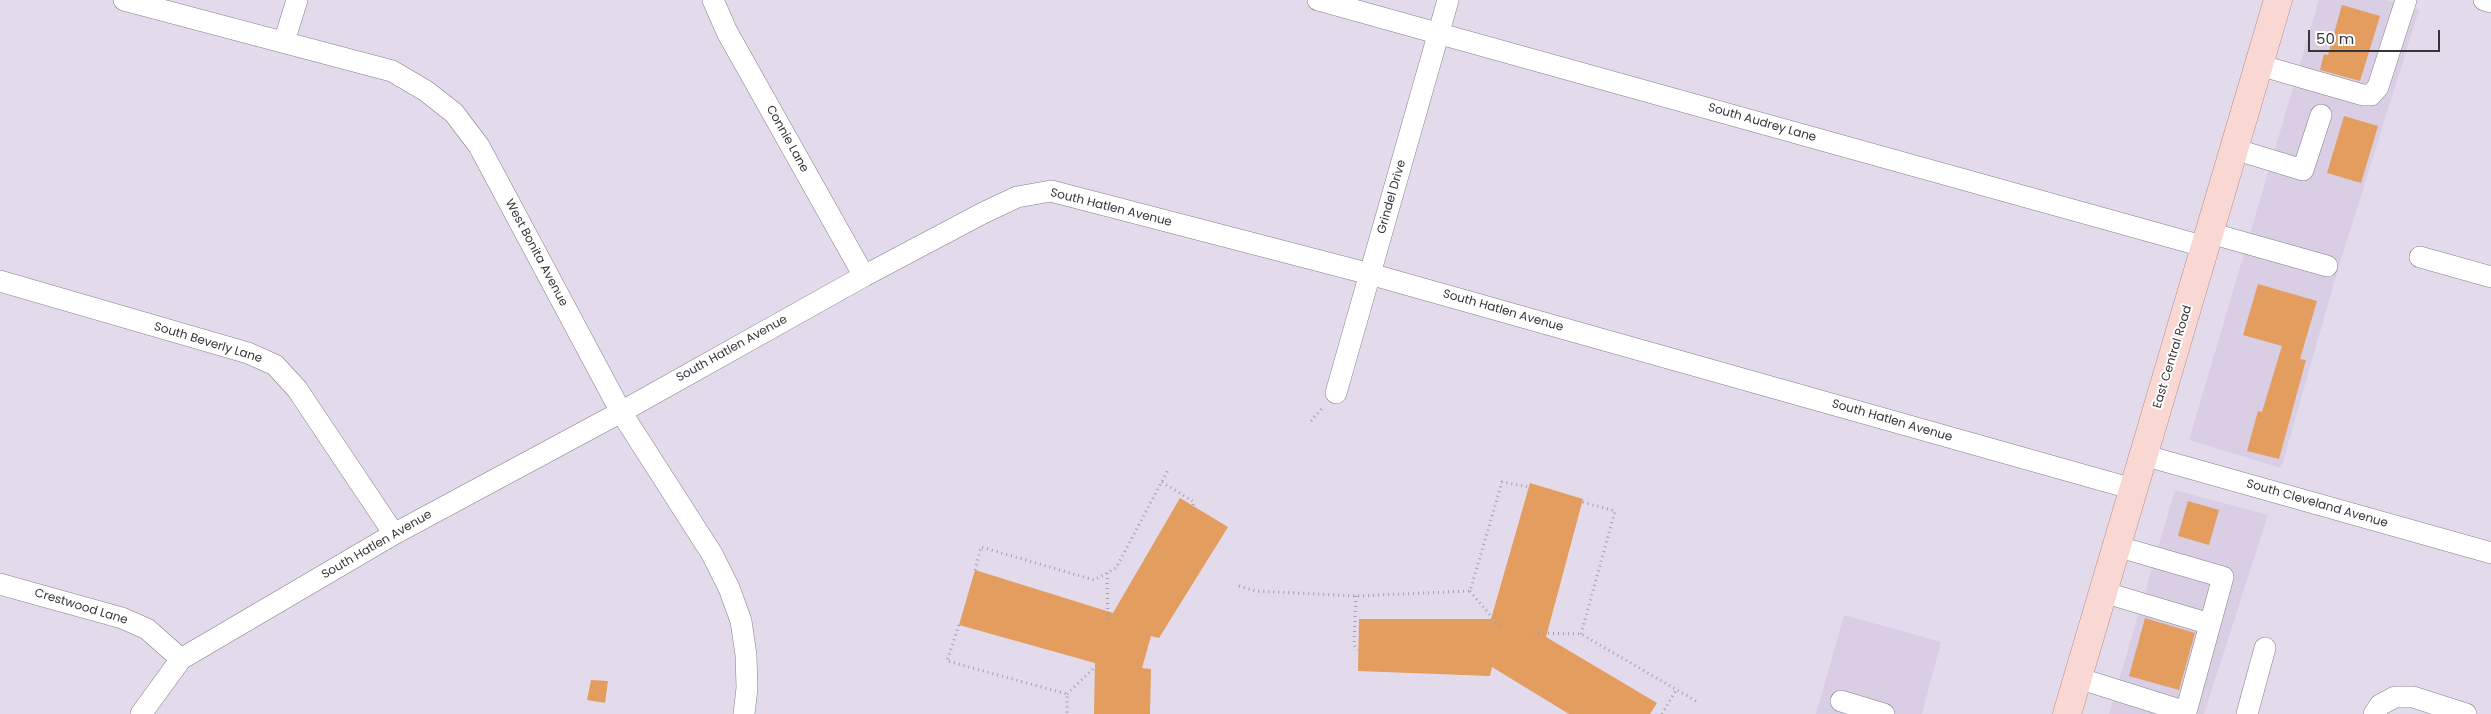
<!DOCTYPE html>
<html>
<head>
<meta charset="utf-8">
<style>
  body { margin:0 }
  #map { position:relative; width:2491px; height:714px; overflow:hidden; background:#e3dbeb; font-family:Poppins,sans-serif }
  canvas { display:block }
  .scale { position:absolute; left:2308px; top:30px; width:132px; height:22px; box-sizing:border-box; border:2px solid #37343a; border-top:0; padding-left:6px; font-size:15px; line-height:18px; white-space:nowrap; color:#37343a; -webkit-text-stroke:4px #fff; paint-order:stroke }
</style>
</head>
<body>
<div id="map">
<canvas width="2491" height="714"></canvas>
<div class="scale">50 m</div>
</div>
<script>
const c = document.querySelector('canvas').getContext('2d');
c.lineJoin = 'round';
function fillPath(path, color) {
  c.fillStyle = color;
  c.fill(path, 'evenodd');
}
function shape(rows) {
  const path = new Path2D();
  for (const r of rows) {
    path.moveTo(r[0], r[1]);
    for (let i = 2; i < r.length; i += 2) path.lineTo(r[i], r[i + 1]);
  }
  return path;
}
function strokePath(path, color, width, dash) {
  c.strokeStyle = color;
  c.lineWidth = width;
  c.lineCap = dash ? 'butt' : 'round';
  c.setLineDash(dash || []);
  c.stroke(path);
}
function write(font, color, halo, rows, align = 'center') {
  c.font = font + ' Poppins,sans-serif';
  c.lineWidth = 4;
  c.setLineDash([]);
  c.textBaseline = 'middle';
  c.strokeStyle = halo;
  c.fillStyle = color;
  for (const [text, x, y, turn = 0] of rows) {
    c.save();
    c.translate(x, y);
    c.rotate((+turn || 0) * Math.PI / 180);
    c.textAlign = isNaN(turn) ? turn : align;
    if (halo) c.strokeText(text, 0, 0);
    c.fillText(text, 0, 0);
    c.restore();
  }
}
fillPath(shape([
  [2319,0,2385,0,2419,10,2339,266,2281,468,2189,440],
  [2175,490,2268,515,2204,714,2109,714],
  [1844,615,1941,642,1922,714,1816,714]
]), '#d9cee4');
fillPath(shape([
  [2342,5,2380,16,2360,81,2320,70,2324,54,2328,55],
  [2344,116,2378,126,2361,183,2327,173],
  [2258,284,2317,301,2300,359,2306,360,2279,459,2247,451,2258,411,2262,412,2282,346,2243,335],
  [1530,483,1583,499,1546,637,1657,703,1650,714,1569,714,1492,667,1490,676,1358,671,1359,619,1491,619],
  [1180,498,1228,527,1159,638,1151,636,1142,668,1151,669,1150,714,1094,714,1095,663,959,625,975,570,1113,613],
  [2188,501,2219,510,2209,545,2178,536],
  [2145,618,2195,633,2179,690,2129,676],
  [591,680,608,681,605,703,587,700]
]), '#e29d5f');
const minor = shape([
  [124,0,392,71,426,91,454,113,479,146,621,412,712,554,729,588,741,621,746,655,747,688,744,714],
  [713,0,727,32,864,276],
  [1318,0,2206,247],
  [2484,0,2491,2],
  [284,42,297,0],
  [2259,65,2363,95,2371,95,2378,87,2406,0],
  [2234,149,2303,170,2321,115],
  [2210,233,2327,266],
  [2420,257,2491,277],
  [0,281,248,353,275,365,297,389,394,534],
  [1336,393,1448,0],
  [2143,455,2491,553],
  [0,584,122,618,147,629,181,659],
  [2103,592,2210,624],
  [2078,678,2186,712,2223,577,2116,546],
  [1841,701,1884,714],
  [141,714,181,659,394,534,621,412,864,276,983,213,1017,197,1051,191,1370,274,2133,489],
  [2247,714,2265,648],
  [2374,714,2380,705,2395,697,2413,697,2466,714]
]);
const major = shape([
  [2067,714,2278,0]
]);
strokePath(minor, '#847d8b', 22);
strokePath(major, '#b28c89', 29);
strokePath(shape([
  [1311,421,1324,406],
  [1162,482,1194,502,1193,506],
  [975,570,981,547,1094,580,1116,568,1169,468],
  [1107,573,1108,620],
  [1239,586,1256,591,1356,596,1470,591,1502,482,1529,487],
  [1470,591,1500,627],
  [1356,596,1354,645,1358,650],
  [959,625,947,661,1067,694,1067,714],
  [1533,633,1581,634,1696,701],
  [1581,634,1615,511,1582,502],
  [1067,694,1095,667],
  [1662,714,1676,690]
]), '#a49eab', 3, [1, 4]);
strokePath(minor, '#fff', 21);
strokePath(major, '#f9d7d2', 28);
write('12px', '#37343a', '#fff', [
  ["South Audrey Lane",1762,123,16],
  ["Connie Lane",787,139,61],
  ["Grindel Drive",1392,197,-74],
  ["South Hatlen Avenue",1111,208,14],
  ["West Bonita Avenue",536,253,62],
  ["South Hatlen Avenue",1503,311,16],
  ["South Beverly Lane",208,343,17],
  ["South Hatlen Avenue",732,349,-29],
  ["East Central Road",2173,357,-73],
  ["South Hatlen Avenue",1892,421,16],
  ["South Cleveland Avenue",2317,504,16],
  ["South Hatlen Avenue",377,545,-30],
  ["Crestwood Lane",81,607,17]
]);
</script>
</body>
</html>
